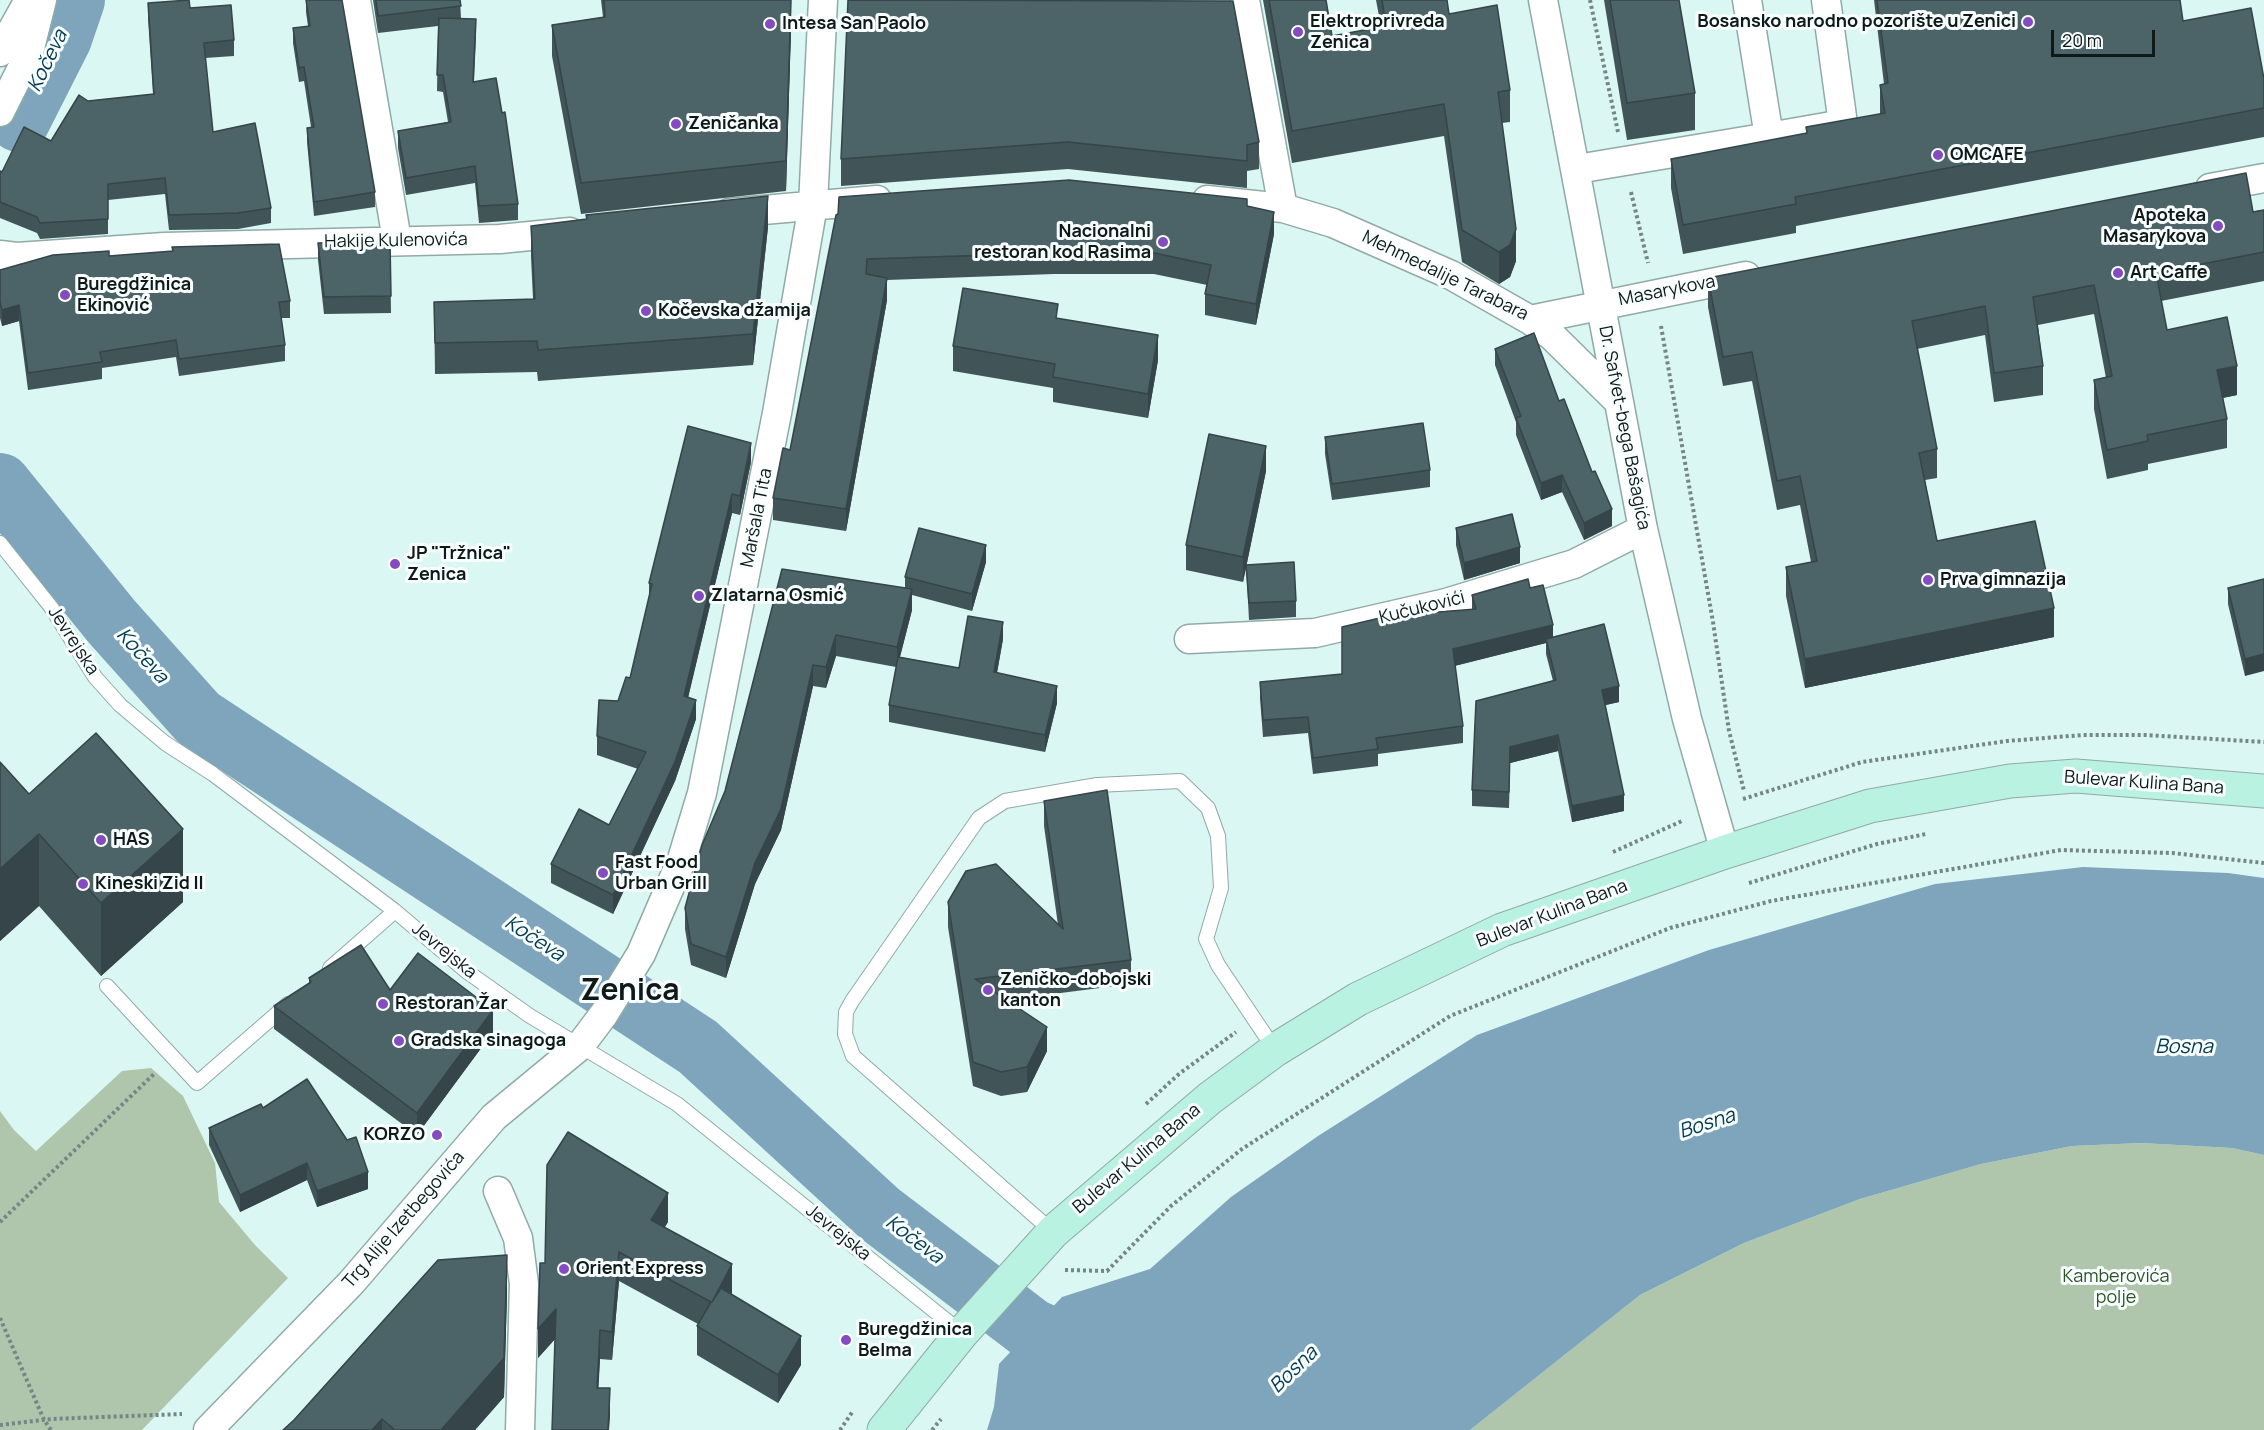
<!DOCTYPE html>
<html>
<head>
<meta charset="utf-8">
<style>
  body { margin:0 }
  #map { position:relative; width:2264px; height:1430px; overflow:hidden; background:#dbf7f3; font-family:Manrope,sans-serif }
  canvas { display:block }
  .scale { position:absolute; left:2051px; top:30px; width:104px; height:27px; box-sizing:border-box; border:3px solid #0f1918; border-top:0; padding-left:8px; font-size:18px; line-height:21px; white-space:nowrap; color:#0f1918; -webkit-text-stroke:4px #f9fefe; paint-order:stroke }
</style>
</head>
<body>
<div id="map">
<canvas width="2264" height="1430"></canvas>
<div class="scale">20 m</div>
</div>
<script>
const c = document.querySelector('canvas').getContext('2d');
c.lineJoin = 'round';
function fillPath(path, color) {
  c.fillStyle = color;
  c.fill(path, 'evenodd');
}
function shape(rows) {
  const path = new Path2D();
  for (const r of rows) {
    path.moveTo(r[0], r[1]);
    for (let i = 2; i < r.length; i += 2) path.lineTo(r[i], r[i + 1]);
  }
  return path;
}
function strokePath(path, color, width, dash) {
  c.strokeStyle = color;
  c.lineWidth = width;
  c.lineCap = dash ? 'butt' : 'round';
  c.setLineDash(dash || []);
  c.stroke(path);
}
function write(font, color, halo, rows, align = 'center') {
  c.font = font + ' Manrope,sans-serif';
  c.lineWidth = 6;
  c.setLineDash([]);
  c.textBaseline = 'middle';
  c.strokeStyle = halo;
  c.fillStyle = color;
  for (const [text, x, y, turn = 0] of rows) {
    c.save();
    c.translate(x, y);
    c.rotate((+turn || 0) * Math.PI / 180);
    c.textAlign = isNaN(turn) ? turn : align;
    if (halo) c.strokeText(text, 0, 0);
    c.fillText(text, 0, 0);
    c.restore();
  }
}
fillPath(shape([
  [151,1068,183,1096,215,1163,219,1202,255,1245,288,1278,142,1430,0,1430,0,1111,14,1130,36,1151,122,1071],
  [2141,1143,2232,1148,2264,1155,2264,1430,1470,1430,1640,1295,1744,1243,1860,1199,1981,1164,2072,1146]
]), '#afc5ac');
fillPath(shape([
  [2083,867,2228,873,2264,878,2264,1155,2232,1148,2141,1143,2072,1146,1981,1164,1860,1199,1744,1243,1640,1295,1470,1430,987,1430,994,1407,999,1364,1062,1297,1150,1269,1231,1197,1318,1136,1477,1035,1709,950,1935,884]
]), '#7ea5bc');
strokePath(shape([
  [19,121,61,38,74,0],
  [0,484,112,622,198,718,698,1047,880,1214,1031,1329,1109,1364]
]), '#7ea5bc', 62);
const lane = shape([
  [0,543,51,607,95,677,120,705,165,743,213,774,395,911,466,971,530,1016,677,1104,962,1333],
  [330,968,395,911],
  [107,986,197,1083,288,1004],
  [1053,1232,853,1056,845,1034,846,1012,852,1001,979,818,1005,801,1097,785,1180,781,1208,808,1218,836,1221,888,1206,939,1218,965,1275,1050]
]);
const street = shape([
  [356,0,397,240],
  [1245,0,1283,208],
  [1543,0,1643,529,1687,719,1725,852],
  [0,52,29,0],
  [0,112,28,56,42,0],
  [1769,137,1843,124,1826,0],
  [1577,169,1769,137,1747,0],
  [2210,188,2264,178],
  [1207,200,1283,208,1333,223,1451,275,1530,320,1552,336,1618,401],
  [729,213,877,200],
  [0,255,17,257,164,247,500,239,570,232],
  [1530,320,1746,276],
  [1189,639,1315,633,1446,603,1574,564,1643,529],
  [498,1191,518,1238,524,1284,520,1430],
  [208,1430,351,1283,494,1117,580,1046,604,1014,641,954,682,859,702,793,777,413,813,205,823,0]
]);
const secondary = shape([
  [884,1430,962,1333,1053,1232,1210,1098,1275,1050,1358,999,1502,930,1725,852,1870,806,2010,781,2076,776,2264,791]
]);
strokePath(lane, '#90aaa7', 16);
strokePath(street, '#90aaa7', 31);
strokePath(secondary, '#90aaa7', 35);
strokePath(shape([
  [1590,0,1618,132],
  [1631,192,1648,263],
  [1661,326,1713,622,1729,731,1744,791],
  [1743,799,1862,762,2007,741,2083,735,2145,735,2264,742],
  [1613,852,1682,821],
  [1749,883,1877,844,1926,834],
  [1146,1104,1179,1074,1236,1032],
  [0,1222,155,1073],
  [1065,1270,1107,1271,1171,1206,1242,1149,1450,1016,1670,928,1771,901,2061,850,2172,853,2264,863],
  [0,1318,44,1420,51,1430],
  [0,1425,51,1419,182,1414],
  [840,1430,853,1411],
  [932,1430,941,1419]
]), '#748785', 4, [3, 3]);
strokePath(lane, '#fff', 14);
strokePath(street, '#fff', 28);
strokePath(secondary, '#b9f2e1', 33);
fillPath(shape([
  [306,0,375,192,375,207,314,216,307,142,307,128,311,127,304,81,299,82,293,43,293,28,308,26,306,12],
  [373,0,460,0,461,18,476,36,474,82,518,204,518,220,479,223,475,183,406,195,398,148,398,131,448,122,443,92,437,91,438,26,378,33],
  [601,0,791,0,791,30,786,191,581,214,552,56,552,25,603,17],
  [1263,0,1326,0,1332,36,1381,27,1376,0,1447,0,1449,14,1510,90,1510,122,1502,123,1516,261,1510,277,1499,284,1462,262,1444,136,1292,163],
  [1604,0,1679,0,1695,93,1695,130,1627,140],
  [1874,0,2180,0,2183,21,2264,79,2264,137,1796,226,1796,233,1683,254,1671,188,1671,159,1806,133,1806,127,1880,114,1880,85,1884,84],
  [1089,1,1259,142,1259,169,1247,171,1247,188,1068,169,841,186,841,159],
  [148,3,190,8,234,40,234,56,205,58,213,132,271,208,271,223,238,229,169,230,165,194,108,200,108,234,40,239,37,233,0,218,0,171,2,172,51,141,88,101,153,94,148,18],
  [1247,206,1274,234,1256,325,1205,315,1205,294,1207,285,1154,274,1054,274,887,280,887,300,846,531,773,520,773,498,790,450,836,215],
  [2264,210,2264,281,2161,301,2167,330,2237,395,2223,398,2227,419,2227,448,2148,464,2148,470,2107,479,2094,409,2094,380,2106,378,2094,314,2038,325,2043,366,2043,395,1994,402,1985,335,1917,349,1937,449,1937,478,1925,480,1937,541,2054,637,1805,688,1786,596,1786,567,1811,562,1800,505,1777,510,1752,381,1723,386,1708,307,1708,278],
  [586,215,768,227,753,365,538,381,537,372,435,374,434,302,533,299,531,257,531,226,586,219],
  [390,241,391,313,324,314,318,260,318,243],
  [109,256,290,301,290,318,281,318,285,345,285,361,179,376,176,357,102,368,102,379,28,390,19,321,2,326,0,318,0,270],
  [1058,318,1158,360,1148,418,1053,402,1053,388,953,371,953,346],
  [1495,349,1559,401,1612,526,1584,540,1562,492,1541,500,1516,435,1516,422,1495,365],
  [1325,437,1430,470,1430,487,1332,500,1325,454],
  [751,462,740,515,732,513,688,697,696,719,675,781,613,914,551,883,551,864,609,825,638,769,597,755,597,736,618,701,630,678,649,598,649,583],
  [1266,471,1243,582,1186,570,1186,545],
  [1456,528,1520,563,1464,580,1456,545],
  [986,562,972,611,912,595,912,610,900,657,959,668,1003,639,997,673,1057,703,1045,752,889,722,889,705,896,667,836,656,826,688,813,686,781,830,755,884,726,978,691,965,685,929,685,908,725,791,782,569,905,588,905,577],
  [1246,565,1296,601,1296,617,1249,620],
  [2264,579,2245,676,2228,604,2228,588],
  [1530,588,1553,637,1619,702,1605,705,1624,811,1572,822,1558,751,1510,763,1509,808,1472,806,1472,790,1553,681,1546,654,1546,643,1455,666,1463,726,1463,743,1378,754,1378,766,1313,774,1308,733,1263,737,1260,698,1260,682,1342,674,1472,609,1472,595],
  [0,762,29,794,183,902,101,976,39,906,0,941],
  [1044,801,1131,960,1131,984,1006,1000,1047,1051,1027,1092,1001,1096,973,1086,948,927,948,902,1058,925,1044,826],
  [309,978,493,1032,417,1135,274,1029,274,1006,309,984],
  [263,1108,368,1189,317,1207,307,1180,240,1212,209,1145,209,1128],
  [668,1222,665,1227,732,1293,731,1294,801,1365,778,1403,697,1355,697,1326,698,1324,619,1281,612,1360,600,1359,598,1388,610,1417,555,1339,538,1358,545,1263],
  [507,1294,504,1397,475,1430,283,1430]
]), '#415559');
fillPath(shape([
  [791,0,791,30,786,191,786,161],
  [768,196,768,227,753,365,753,334],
  [1274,212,1274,234,1256,325,1256,304],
  [1516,229,1516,261,1510,277,1499,284,1499,252],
  [887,278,887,300,846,531,846,509],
  [19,305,19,321,2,326,2,310],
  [1158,335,1158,360,1148,418,1148,394],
  [2237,366,2237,395,2217,399,2217,370],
  [751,443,751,462,740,515,740,496],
  [1266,446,1266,471,1243,582,1243,557],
  [1562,475,1562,492,1541,500,1541,483],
  [732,494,732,513,684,715,684,696],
  [1612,509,1612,526,1584,540,1584,523],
  [986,545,986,562,972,611,972,594],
  [1520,547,1520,563,1464,580,1464,563],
  [912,589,912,610,897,668,897,647],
  [2054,608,2054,637,1805,688,1805,659],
  [1003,622,1003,639,994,689,994,672],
  [1553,625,1553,642,1546,639,1546,643,1453,666,1453,649],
  [836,635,836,656,826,688,826,667],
  [2264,654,2264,671,2245,676,2245,659],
  [813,665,813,686,781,830,755,884,726,978,726,957],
  [1057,686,1057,703,1045,752,1045,735],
  [1619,686,1619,702,1602,706,1602,690],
  [696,700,696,719,675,781,613,914,613,895],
  [1558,735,1558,751,1510,763,1509,808,1510,747],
  [1624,795,1624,811,1572,822,1572,806],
  [183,829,183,902,101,976,101,903],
  [39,834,39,906,0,941,0,869],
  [493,1010,493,1032,417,1135,417,1113],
  [1047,1027,1047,1051,1027,1092,1027,1067],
  [307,1163,307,1180,240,1212,240,1195],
  [368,1172,368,1189,317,1207,317,1191],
  [668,1193,668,1222,651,1248,651,1220],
  [619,1252,619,1281,612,1360,612,1332],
  [507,1255,507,1294,504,1397,475,1430,441,1430],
  [732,1264,732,1293,712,1331,712,1302],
  [556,1309,556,1338,538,1358,538,1329],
  [600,1330,600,1359,597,1417,597,1388],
  [801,1336,801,1365,778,1403,778,1375],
  [610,1388,610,1417,609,1430,608,1430],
  [382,1419,382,1430,372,1430]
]), '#354549');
const building = shape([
  [189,0,190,8,231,5,234,40,204,43,213,132,255,123,271,208,238,213,169,215,165,178,108,184,108,219,40,223,37,217,0,202,0,171,2,172,24,127,51,141,79,95,88,101,154,94,148,3,189,0],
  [306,0,342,0,375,192,314,202,307,128,314,127,304,67,299,68,293,28,310,26,306,0],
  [376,0,460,0,461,6,378,16,376,0],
  [604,0,791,0,786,161,581,183,552,25,605,17,604,0],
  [848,0,1233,1,1259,142,1247,145,1247,161,1068,142,841,159,848,0],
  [1269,0,1326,0,1332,36,1386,26,1382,0,1447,0,1449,14,1497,5,1510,90,1498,92,1516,229,1510,245,1499,252,1462,230,1444,104,1292,131,1269,0],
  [1610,0,1679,0,1695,93,1627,103,1610,0],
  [1877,0,2180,0,2183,21,2251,8,2264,79,2264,108,1795,197,1796,204,1683,225,1671,159,1807,133,1806,127,1885,113,1880,85,1888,83,1877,0],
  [439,18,476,19,473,82,496,78,502,113,505,112,518,204,479,206,475,166,406,178,398,131,451,122,443,75,437,75,439,18],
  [2246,173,2253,212,2264,210,2264,252,2156,273,2167,330,2227,317,2237,366,2217,370,2227,419,2147,435,2148,441,2107,450,2094,380,2112,376,2094,285,2033,297,2043,366,1994,373,1985,306,1912,321,1937,449,1919,453,1937,541,2035,521,2054,608,1805,659,1786,567,1817,561,1800,476,1777,481,1752,352,1723,357,1708,278,2246,173],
  [1069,180,1247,199,1247,206,1274,212,1256,304,1205,294,1211,265,1154,253,1054,253,867,259,866,274,887,278,846,509,773,498,783,448,790,450,836,215,838,214,839,197,1069,180],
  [768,196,753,334,538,350,537,341,435,343,434,302,535,299,531,226,587,219,586,215,768,196],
  [390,241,391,296,324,297,318,243,390,241],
  [279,244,290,301,279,302,285,345,179,359,176,340,100,352,102,362,28,373,19,305,2,310,0,302,0,270,53,255,109,251,109,256,173,251,172,247,279,244],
  [963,288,1058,304,1056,318,1158,335,1148,394,1053,377,1055,364,953,346,963,288],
  [1534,333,1559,401,1564,399,1592,472,1595,471,1612,509,1584,523,1562,475,1541,483,1516,418,1521,416,1495,349,1534,333],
  [1423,423,1430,470,1332,484,1325,437,1423,423],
  [688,426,751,443,740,496,732,494,684,696,696,700,675,762,613,895,551,864,579,809,609,825,646,752,597,736,599,700,618,701,626,677,630,678,652,584,649,583,688,426],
  [1209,434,1266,446,1243,557,1186,545,1209,434],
  [1512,514,1520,547,1464,563,1456,528,1512,514],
  [919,528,986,545,972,594,905,577,919,528],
  [1294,562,1296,601,1249,603,1246,565,1294,562],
  [782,569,912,589,897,647,836,635,826,667,813,665,781,809,755,863,726,957,691,944,685,908,702,845,725,791,782,569],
  [1528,579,1530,588,1543,585,1553,625,1453,649,1463,726,1376,738,1378,749,1313,758,1308,717,1263,720,1260,682,1342,674,1342,627,1388,616,1476,609,1472,595,1528,579],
  [2264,579,2264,654,2245,659,2228,588,2264,579],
  [968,616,1003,622,994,672,1057,686,1045,735,889,705,898,657,959,668,968,616],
  [1604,624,1619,686,1602,690,1624,795,1572,806,1558,735,1510,747,1509,792,1472,790,1476,701,1556,680,1546,639,1604,624],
  [96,733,183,829,101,903,39,834,0,869,0,762,29,794,96,733],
  [1107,790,1131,960,975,979,1047,1027,1027,1067,1001,1072,973,1062,948,902,966,871,996,864,1063,929,1044,801,1107,790],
  [361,945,390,990,418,953,493,1010,417,1113,274,1006,311,982,309,978,361,945],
  [307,1079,347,1140,356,1137,368,1172,317,1191,307,1163,240,1195,209,1128,261,1104,263,1108,307,1079],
  [568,1132,668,1193,651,1220,732,1264,712,1302,721,1288,801,1336,778,1375,697,1326,711,1302,619,1252,612,1332,600,1330,597,1388,610,1388,608,1430,552,1430,556,1309,538,1329,540,1263,545,1263,547,1165,568,1132],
  [507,1255,504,1358,441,1430,395,1430,382,1419,372,1430,283,1430,294,1420,438,1260,507,1255]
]);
fillPath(building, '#4c6368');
strokePath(building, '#354549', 1.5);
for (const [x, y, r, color] of [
  [2028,22,6,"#854bc1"],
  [770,24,6,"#854bc1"],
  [1298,32,6,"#854bc1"],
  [676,124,6,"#854bc1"],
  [1938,155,6,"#854bc1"],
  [2218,226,6,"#854bc1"],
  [1163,242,6,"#854bc1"],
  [2118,273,6,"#854bc1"],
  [65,295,6,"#854bc1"],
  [646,311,6,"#854bc1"],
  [395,564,6,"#854bc1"],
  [1928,580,6,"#854bc1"],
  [699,596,6,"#854bc1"],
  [101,840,6,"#854bc1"],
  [603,873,6,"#854bc1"],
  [83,884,6,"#854bc1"],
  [988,990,6,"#854bc1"],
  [383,1004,6,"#854bc1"],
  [399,1041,6,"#854bc1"],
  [437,1135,6,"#854bc1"],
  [564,1269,6,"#854bc1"],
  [846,1340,6,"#854bc1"]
]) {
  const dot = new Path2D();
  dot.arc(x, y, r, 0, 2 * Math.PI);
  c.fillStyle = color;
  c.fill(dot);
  strokePath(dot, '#f9fefe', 2);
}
write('bold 18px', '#0f1918', '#f9fefe', [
  ["Elektroprivreda",1310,22],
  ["Zenica",1310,43],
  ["Bosansko narodno pozorište u Zenici",2016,22,"right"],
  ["Intesa San Paolo",782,24],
  ["Zeničanka",688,124],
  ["OMCAFE",1950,155],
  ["Apoteka",2206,216,"right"],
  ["Masarykova",2206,237,"right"],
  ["Nacionalni",1151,232,"right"],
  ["restoran kod Rasima",1151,253,"right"],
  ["Art Caffe",2130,273],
  ["Buregdžinica",77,285],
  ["Ekinović",77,306],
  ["Kočevska džamija",658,311],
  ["JP \"Tržnica\"",407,554],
  ["Zenica",407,575],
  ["Prva gimnazija",1940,580],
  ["Zlatarna Osmić",711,596],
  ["HAS",113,840],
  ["Fast Food",615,863],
  ["Urban Grill",615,884],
  ["Kineski Zid II",95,884],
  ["Zeničko-dobojski",1000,980],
  ["kanton",1000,1001],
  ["Restoran Žar",395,1004],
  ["Gradska sinagoga",411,1041],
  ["KORZO",425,1135,"right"],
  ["Orient Express",576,1269],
  ["Buregdžinica",858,1330],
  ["Belma",858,1351]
], 'left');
write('18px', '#0f1918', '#f9fefe', [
  ["Hakije Kulenovića",396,241,-1],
  ["Mehmedalije Tarabara",1445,276,26],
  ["Masarykova",1667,291,-11],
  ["Dr. Safvet-bega Bašagića",1624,428,79],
  ["Maršala Tita",757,518,-79],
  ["Kučukovići",1422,608,-14],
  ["Jevrejska",73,641,57],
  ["Bulevar Kulina Bana",2144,783,4],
  ["Bulevar Kulina Bana",1552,914,-21],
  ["Jevrejska",444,951,39],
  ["Bulevar Kulina Bana",1137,1159,-40],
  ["Trg Alije Izetbegovića",404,1220,-49],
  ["Jevrejska",838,1233,39]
]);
write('18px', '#2a5326', '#f9fefe', [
  ["Kamberovića",2116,1277],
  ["polje",2116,1298]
]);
write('italic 20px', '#013a52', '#f9fefe', [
  ["Kočeva",48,61,-64],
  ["Kočeva",142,656,48],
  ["Kočeva",534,939,33],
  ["Bosna",2184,1047],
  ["Bosna",1707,1124,-18],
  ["Kočeva",914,1240,37],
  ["Bosna",1294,1370,-44]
]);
write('bold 30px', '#0f1918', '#f9fefe', [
  ["Zenica",630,992]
]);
</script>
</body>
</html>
